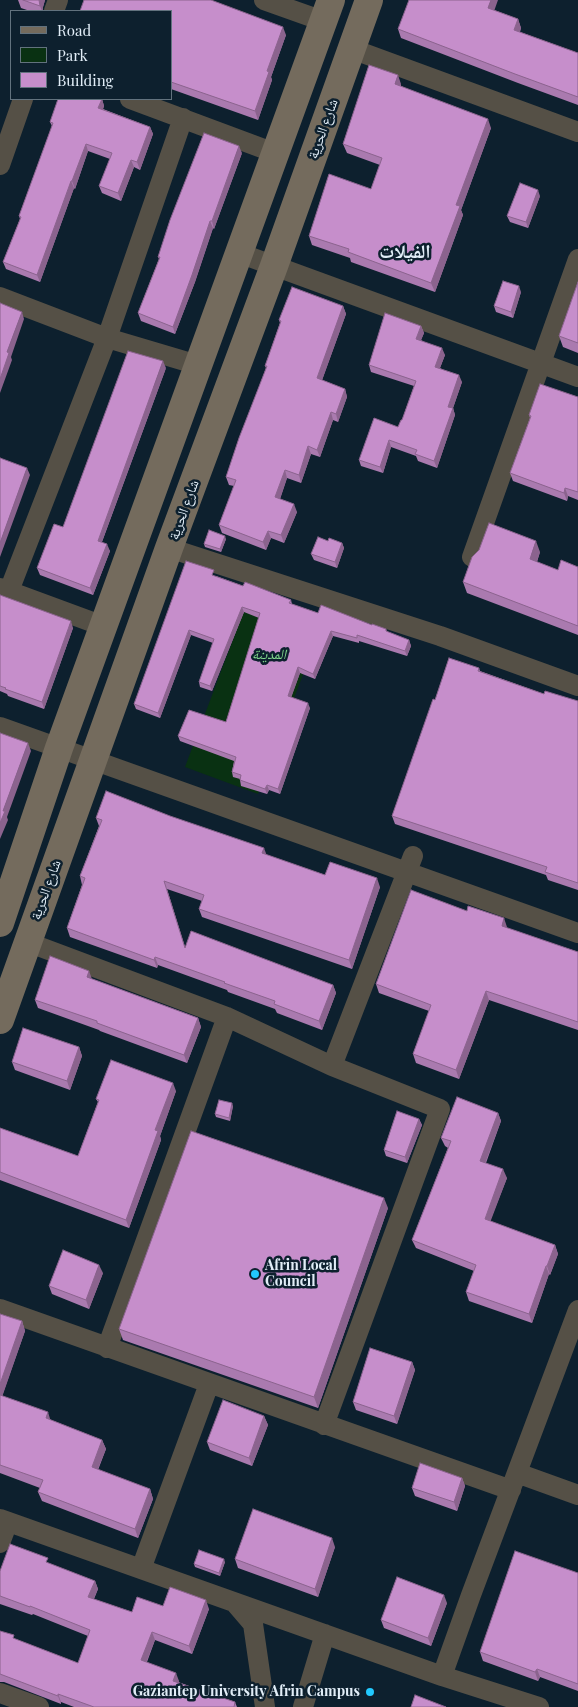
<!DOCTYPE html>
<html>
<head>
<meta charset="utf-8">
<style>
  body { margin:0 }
  #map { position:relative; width:578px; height:1707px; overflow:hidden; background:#0d202e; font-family:"Playfair Display",serif }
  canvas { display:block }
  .legend { position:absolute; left:10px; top:10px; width:162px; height:90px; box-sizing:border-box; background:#0d202e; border:1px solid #62727e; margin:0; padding:6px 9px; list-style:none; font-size:15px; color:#e1edf7 }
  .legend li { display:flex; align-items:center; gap:10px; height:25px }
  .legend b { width:25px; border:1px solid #62727e }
</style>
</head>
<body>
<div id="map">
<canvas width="578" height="1707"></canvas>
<ul class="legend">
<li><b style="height:6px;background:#746b5d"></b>Road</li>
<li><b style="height:14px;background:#093112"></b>Park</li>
<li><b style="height:14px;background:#c68ecb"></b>Building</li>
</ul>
</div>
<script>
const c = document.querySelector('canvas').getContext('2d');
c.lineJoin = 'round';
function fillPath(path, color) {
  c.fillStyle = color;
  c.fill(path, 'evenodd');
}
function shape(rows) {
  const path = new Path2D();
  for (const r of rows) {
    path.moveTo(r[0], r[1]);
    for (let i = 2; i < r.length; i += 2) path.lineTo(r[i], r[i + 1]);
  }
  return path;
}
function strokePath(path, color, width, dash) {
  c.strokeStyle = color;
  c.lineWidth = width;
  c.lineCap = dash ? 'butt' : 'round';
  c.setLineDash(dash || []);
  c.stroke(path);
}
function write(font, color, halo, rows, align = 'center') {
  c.font = font + ' "Playfair Display","Noto Naskh Arabic",serif';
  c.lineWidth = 5;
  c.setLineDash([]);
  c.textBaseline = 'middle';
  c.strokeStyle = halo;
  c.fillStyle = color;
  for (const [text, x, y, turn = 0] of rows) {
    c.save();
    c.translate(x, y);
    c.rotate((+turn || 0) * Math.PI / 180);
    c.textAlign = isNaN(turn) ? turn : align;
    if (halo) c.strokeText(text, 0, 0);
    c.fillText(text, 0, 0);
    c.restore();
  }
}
fillPath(shape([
  [252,589,325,616,258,794,185,767]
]), '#093112');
strokePath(shape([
  [264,0,323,21],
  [54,11,58,0],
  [352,49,578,132],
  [130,99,275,153],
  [0,165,23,99],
  [239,253,578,377],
  [0,297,107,338,198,365],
  [169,548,440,636,578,686],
  [472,557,578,259],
  [0,588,103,626],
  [9,591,107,338,183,118],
  [0,727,578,933],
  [27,942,227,1017,332,1066,440,1109,324,1425],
  [332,1066,413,856],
  [0,1309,511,1490],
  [107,1348,227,1017],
  [517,1473,578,1495],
  [0,1519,442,1676,539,1707],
  [0,1543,8,1522],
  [141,1569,209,1384],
  [235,1603,253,1624,265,1707],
  [442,1676,471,1595,578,1310],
  [0,1693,39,1707],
  [303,1707,325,1634]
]), '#555046', 20);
strokePath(shape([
  [0,923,59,748,331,0],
  [0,1020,169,548,274,266,369,0]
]), '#746b5d', 28);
fillPath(shape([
  [18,0,45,0,43,7,43,11,30,11,21,8],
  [494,10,518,19,521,28,520,32,578,53,578,105,518,83,401,38,398,29],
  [171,11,286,35,271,77,272,80,258,120,171,89],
  [401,84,401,86,491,128,461,210,463,215,435,292,351,262,350,258,312,245,309,236,371,189,380,165,347,153,343,144],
  [102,99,104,106,103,109,150,127,153,134,140,170,134,167,121,201,102,193,99,186,110,159,88,151,75,189,74,188,40,282,6,269,3,262,20,219,19,216,52,126,50,122],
  [242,153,214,229,213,228,195,282,175,334,141,321,138,313,159,259,158,257],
  [540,196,528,228,510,222,507,216],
  [578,282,578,353,563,347,559,336],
  [521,292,513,318,496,312,494,306],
  [343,306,346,314,322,380,345,389,347,397,338,422,333,420,320,457,311,454,301,483,287,478,280,499,297,512,284,543,271,538,266,550,222,533,219,525,234,486,229,485,226,477,266,368,265,366,280,323,279,320],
  [421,326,424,333,421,340,445,355,440,368,462,382,453,408,455,415,437,468,418,461,416,456,391,447,383,473,361,466,359,460,398,427,402,420,414,386,371,372,369,365],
  [166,368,102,542,110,551,93,595,40,575,37,568],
  [578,397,578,500,568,496,567,501,513,481,510,473,530,418,529,415],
  [226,539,221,552,205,547,204,544],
  [328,541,342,543,344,548,337,568,314,560,311,554],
  [540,552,537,562,558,570,578,567,578,635,467,593,463,582],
  [216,576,243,586,291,600,292,604,318,613,386,629,387,632,409,640,411,646,407,656,359,641,359,643,333,636,315,679,300,673,291,697,310,708,280,794,269,790,267,794,241,786,240,780,240,779,233,777,232,772,234,761,180,741,178,736,226,722,259,618,244,612,212,691,200,687,199,682,213,643,191,635,160,718,136,709,134,704],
  [0,595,73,628,44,709,8,696,7,694,0,691],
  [479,668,480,671,544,694,578,701,578,890,548,880,546,875,395,824,392,816,435,700],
  [96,818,267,855,325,875,380,887,352,969,202,917,199,909,202,901,167,889,185,947,333,985,336,993,322,1030,277,1013,275,1009,228,992,227,990,158,965,157,968,70,937,67,928,82,885,80,876,99,826],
  [507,927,507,928,578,952,578,1030,489,1000,459,1079,416,1063,413,1054,429,1011,379,993,376,984],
  [92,979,198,1018,201,1027,187,1063,100,1031,99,1030,38,1008,35,1000],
  [79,1047,82,1056,70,1090,15,1070,12,1062],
  [176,1091,160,1136,161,1140,129,1228,0,1180,0,1128,78,1156,98,1102,96,1099],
  [233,1106,230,1121,216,1117,215,1114],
  [498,1113,501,1121,486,1163,507,1178,490,1221,555,1245,558,1254,550,1275,549,1274,532,1323,469,1301,466,1292,474,1271,416,1248,412,1240,448,1148,445,1146,441,1138],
  [419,1119,422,1125,407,1163,386,1156,384,1150],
  [388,1208,318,1408,123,1340,119,1329],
  [103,1273,89,1309,52,1294,49,1286],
  [0,1314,22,1321,25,1331,2,1396,51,1420,102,1440,106,1449,98,1470,150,1489,153,1499,138,1538,42,1501,38,1492,40,1488,0,1473],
  [412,1362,415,1370,397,1424,356,1410,353,1402],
  [264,1416,268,1425,252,1466,210,1450,207,1442],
  [462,1478,465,1486,457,1511,415,1496,412,1488],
  [335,1547,318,1597,238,1568,235,1559],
  [225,1562,220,1576,195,1567,194,1564],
  [50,1564,95,1581,98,1589,94,1599,132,1612,163,1606,209,1609,192,1654,155,1640,147,1662,179,1681,178,1682,235,1702,237,1707,74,1707,61,1702,61,1704,4,1682,0,1682,0,1631,15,1639,78,1663,88,1636,33,1614,32,1615,0,1604,0,1571],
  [578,1573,578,1691,540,1677,538,1681,483,1661,480,1652],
  [447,1603,431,1646,384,1628,381,1620]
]), '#aa7aaf');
fillPath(shape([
  [39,0,45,0,43,7,43,11,42,11,40,6],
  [491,0,498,0,492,17,488,8],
  [518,19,521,28,517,39,514,30],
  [283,27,286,35,271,77,272,80,258,120,255,111,267,71],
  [398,75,401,84,398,93,395,84],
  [102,99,104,106,101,115,98,108],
  [488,119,491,128,461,210,463,215,435,292,431,283,456,205],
  [150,127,153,134,140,170,137,162],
  [86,144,88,151,75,189,72,181],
  [239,146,242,153,214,229,212,221],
  [131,160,134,167,121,201,118,193],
  [71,181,74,188,40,282,37,275],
  [538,190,540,196,528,228,526,222],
  [210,221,213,228,195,282,175,334,173,327],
  [519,286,521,292,513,318,511,312],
  [343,306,346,314,320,386,317,378],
  [22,312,24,319,11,357,12,360,0,393,0,379,7,352],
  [421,326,424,333,419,345,416,339],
  [442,348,445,355,438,373,435,367],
  [163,361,166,368,100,547,98,541],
  [459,375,462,382,453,408,455,415,437,468,434,461,448,407],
  [345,389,347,397,338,422,336,414],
  [331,412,333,420,320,457,317,450],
  [389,440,391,447,383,473,380,467],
  [308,446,311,454,301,483,299,475],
  [27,468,30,475,0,557,0,543],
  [285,470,287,478,278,505,275,497],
  [565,488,568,496,567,501,564,493],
  [294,504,297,512,284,543,281,535],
  [268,531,271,538,266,550,263,542],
  [225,536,226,539,221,552,220,549],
  [536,541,540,552,534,570,530,559],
  [342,543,344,548,337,568,335,562],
  [107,544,110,551,93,595,90,588],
  [242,607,244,612,212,691,210,686],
  [71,621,73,628,44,709,42,702],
  [189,630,191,635,160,718,158,713],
  [331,631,333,636,315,679,313,674],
  [409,640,411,646,407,656,405,651],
  [298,667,300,673,290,701,288,696],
  [308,703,310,708,280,794,278,789],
  [28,743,31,751,7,817,8,820,0,839,0,823,3,811],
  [267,785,269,790,267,794,265,789],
  [264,848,267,856,262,853],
  [377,878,380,887,352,969,349,960],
  [504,918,507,927,505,935,502,926],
  [155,957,158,965,157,968,154,960],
  [89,971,92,979,87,977],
  [333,985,336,993,322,1030,319,1021],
  [486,991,489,1000,459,1079,456,1070],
  [198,1018,201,1027,187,1063,184,1055],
  [79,1047,82,1056,70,1090,67,1081],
  [173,1083,176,1091,160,1136,161,1140,129,1228,126,1220,155,1130],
  [232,1103,233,1106,230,1121,229,1118],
  [498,1113,501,1121,483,1169,480,1161],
  [419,1119,422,1125,407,1163,405,1157],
  [503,1169,507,1178,488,1228,485,1219],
  [384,1198,388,1208,318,1408,314,1397],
  [555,1245,558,1254,550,1275,547,1266],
  [99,1265,103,1273,89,1309,86,1300],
  [546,1266,549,1274,532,1323,529,1314],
  [22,1321,25,1331,0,1403,0,1384],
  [412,1362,415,1370,397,1424,394,1416],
  [48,1412,51,1422,46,1418],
  [264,1416,268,1425,252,1466,249,1458],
  [102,1440,106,1449,95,1476,92,1467],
  [462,1478,465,1486,457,1511,454,1502],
  [150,1489,153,1499,138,1538,135,1529],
  [332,1538,335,1547,318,1597,315,1589],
  [224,1559,225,1562,220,1576,219,1573],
  [95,1581,98,1589,91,1605,88,1597],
  [444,1595,447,1603,431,1646,428,1638],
  [206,1600,209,1609,192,1654,189,1646],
  [152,1632,155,1640,144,1668,141,1660],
  [537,1669,540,1677,538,1681,535,1672],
  [176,1673,179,1681,176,1689,173,1681],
  [58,1694,61,1702,61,1704,58,1696]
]), '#8b638e');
const building = shape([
  [23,0,39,0,40,6,23,0],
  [84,0,211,0,283,27,267,71,269,72,255,111,171,82,171,11,80,11,84,0],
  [409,0,491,0,488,8,518,19,514,30,578,53,578,97,515,74,398,29,409,0],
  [369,65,398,75,395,84,488,119,456,205,460,206,431,283,348,252,349,249,309,236,329,174,371,189,382,158,343,144,369,65],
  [58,99,102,99,98,108,150,127,137,162,131,160,118,193,99,186,112,153,86,144,72,181,71,181,37,275,3,262,21,217,19,216,53,123,50,122,58,99],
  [204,133,239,146,212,221,210,221,192,275,173,327,138,313,160,257,158,257,170,220,204,133],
  [520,183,538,190,526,222,507,216,520,183],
  [503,281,519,286,511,312,494,306,503,281],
  [578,282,578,343,559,336,578,282],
  [292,287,343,306,317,378,345,389,336,414,331,412,317,450,308,446,299,475,285,470,275,497,294,504,281,535,268,531,263,542,219,525,236,480,226,477,239,438,267,366,265,366,281,321,279,320,292,287],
  [0,303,22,312,7,352,9,353,0,379,0,303],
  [385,313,421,326,416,339,442,348,435,367,459,375,448,407,453,408,434,461,415,454,417,450,389,440,380,467,359,460,374,418,398,427,401,420,402,420,416,381,369,365,385,313],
  [128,351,163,361,98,541,107,544,90,588,37,568,54,524,63,527,128,351],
  [540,384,578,397,578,492,565,488,564,493,510,473,531,416,529,415,540,384],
  [0,458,27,468,0,543,0,458],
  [489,523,536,541,530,559,558,570,561,560,578,567,578,626,463,582,472,557,479,550,489,523],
  [209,530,225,536,220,549,204,544,209,530],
  [318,537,328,541,329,538,342,543,335,562,311,554,318,537],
  [186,561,214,570,212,575,243,586,245,582,291,600,289,603,318,613,321,605,372,625,372,624,386,629,386,631,409,640,405,651,357,635,357,638,331,631,313,674,298,667,288,696,308,703,278,789,267,785,265,789,240,780,241,775,232,772,236,757,178,736,189,710,226,722,260,613,242,607,210,686,199,682,214,639,189,630,158,713,134,704,186,561],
  [0,595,71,621,42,702,5,689,6,688,0,686,0,595],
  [449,658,479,668,478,671,544,694,545,691,578,701,578,883,545,872,547,867,392,816,433,699,435,700,449,658],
  [0,733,28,743,3,811,5,811,0,823,0,733],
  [106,791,170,816,264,848,262,853,325,875,330,862,377,878,349,960,199,909,204,895,164,881,185,948,191,931,333,985,319,1021,274,1004,275,1001,224,983,225,982,155,957,154,960,67,928,85,878,80,876,102,820,96,818,106,791],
  [411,890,467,911,468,906,504,918,502,926,578,952,578,1022,486,991,456,1070,413,1054,431,1005,376,984,411,890],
  [50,956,89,971,87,977,198,1018,184,1055,97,1023,97,1021,35,1000,50,956],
  [23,1028,79,1047,67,1081,12,1062,23,1028],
  [111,1060,173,1083,155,1130,158,1131,126,1220,0,1172,0,1128,78,1156,99,1100,96,1099,111,1060],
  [457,1097,498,1113,480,1161,503,1169,485,1219,555,1245,547,1266,546,1266,529,1314,466,1292,476,1265,412,1240,451,1141,441,1138,457,1097],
  [219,1100,232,1103,229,1118,215,1114,219,1100],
  [397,1111,419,1119,405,1157,384,1150,397,1111],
  [191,1131,384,1198,314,1397,119,1329,191,1131],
  [63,1250,99,1265,86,1300,49,1286,63,1250],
  [0,1314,22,1321,0,1384,0,1314],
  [370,1348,412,1362,394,1416,353,1402,370,1348],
  [0,1395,48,1412,46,1418,102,1440,92,1467,150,1489,135,1529,38,1492,43,1480,0,1465,0,1395],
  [223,1400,264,1416,249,1458,207,1442,223,1400],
  [420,1463,462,1478,454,1502,412,1488,420,1463],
  [253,1509,332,1538,315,1589,235,1559,253,1509],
  [10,1544,48,1558,46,1562,95,1581,88,1597,132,1612,137,1597,163,1606,170,1587,206,1600,189,1646,152,1632,141,1660,176,1673,173,1681,235,1702,234,1707,94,1707,58,1694,58,1696,0,1674,0,1631,14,1635,13,1638,78,1663,90,1630,30,1606,30,1607,0,1596,0,1571,10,1544],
  [199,1550,224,1559,219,1573,194,1564,199,1550],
  [515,1551,578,1573,578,1684,537,1669,535,1672,480,1652,515,1551],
  [397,1577,444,1595,428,1638,381,1620,397,1577],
  [415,1695,446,1707,411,1707,415,1695]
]);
fillPath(building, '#c68ecb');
strokePath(building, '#8b638e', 1);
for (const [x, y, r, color] of [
  [255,1274,5,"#22c9fe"],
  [370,1692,5,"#22c9fe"]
]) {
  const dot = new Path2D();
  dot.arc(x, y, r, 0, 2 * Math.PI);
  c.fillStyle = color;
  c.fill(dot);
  strokePath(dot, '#0d202e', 2);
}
write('14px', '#e1edf7', '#0d202e', [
  ["شارع الحرية",323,129,-70],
  ["شارع الحرية",184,510,-70],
  ["شارع الحرية",46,890,-70]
]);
write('italic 14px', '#83da8e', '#0d202e', [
  ["المدينة",269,655]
]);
write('bold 14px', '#e1edf7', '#0d202e', [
  ["Afrin Local",265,1266],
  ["Council",265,1282],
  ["Gaziantep University Afrin Campus",360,1692,"right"]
], 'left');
write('bold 19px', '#e1edf7', '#0d202e', [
  ["الفيلات",405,252]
]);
</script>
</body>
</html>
